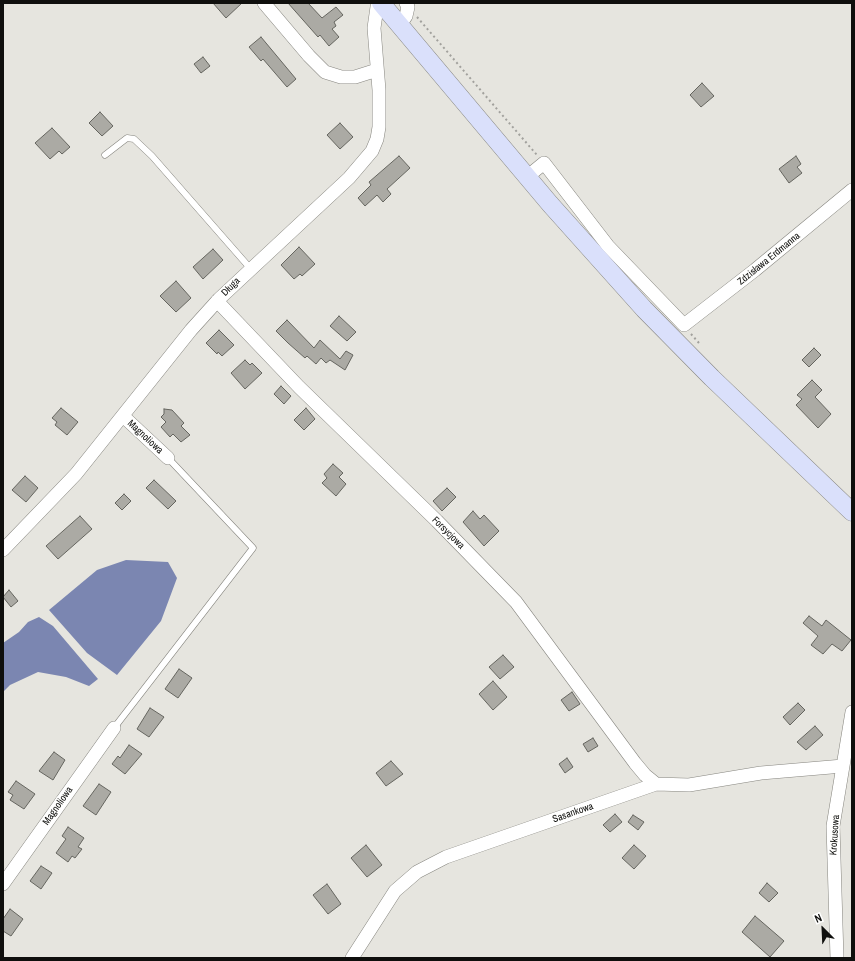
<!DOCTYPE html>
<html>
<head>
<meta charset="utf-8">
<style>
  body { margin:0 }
  #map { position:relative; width:855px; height:961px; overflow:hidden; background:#e6e5df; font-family:"Archivo Narrow",sans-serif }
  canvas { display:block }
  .frame { position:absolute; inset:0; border:4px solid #0f0f0d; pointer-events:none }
  .north { position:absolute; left:803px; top:909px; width:40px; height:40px; -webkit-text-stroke:3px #fffffe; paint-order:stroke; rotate:336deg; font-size:11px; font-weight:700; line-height:16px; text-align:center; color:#0f0f0d }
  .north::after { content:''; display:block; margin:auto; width:14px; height:18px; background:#0f0f0d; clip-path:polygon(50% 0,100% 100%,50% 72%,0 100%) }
</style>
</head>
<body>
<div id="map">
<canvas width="855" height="961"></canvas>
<div class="frame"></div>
<div class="north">N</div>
</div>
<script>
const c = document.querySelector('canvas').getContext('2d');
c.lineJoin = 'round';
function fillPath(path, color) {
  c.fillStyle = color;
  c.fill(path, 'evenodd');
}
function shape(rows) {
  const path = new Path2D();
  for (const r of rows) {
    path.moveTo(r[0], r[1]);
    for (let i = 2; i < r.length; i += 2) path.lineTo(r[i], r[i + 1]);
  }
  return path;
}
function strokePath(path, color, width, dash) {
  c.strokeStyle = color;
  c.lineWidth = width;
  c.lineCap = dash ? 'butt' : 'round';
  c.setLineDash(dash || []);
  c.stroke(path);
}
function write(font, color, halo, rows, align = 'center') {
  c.font = font + ' "Archivo Narrow",sans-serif';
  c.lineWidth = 3;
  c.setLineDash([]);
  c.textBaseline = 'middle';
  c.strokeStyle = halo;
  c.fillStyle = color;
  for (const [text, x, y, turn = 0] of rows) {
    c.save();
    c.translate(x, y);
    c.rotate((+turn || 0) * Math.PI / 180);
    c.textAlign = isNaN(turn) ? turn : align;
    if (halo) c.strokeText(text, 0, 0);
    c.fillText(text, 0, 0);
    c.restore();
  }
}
fillPath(shape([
  [126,560,168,562,177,578,161,621,117,675,87,653,49,610,97,570],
  [39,617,53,626,98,679,89,686,66,677,38,672,10,685,3,692,3,643,19,632,28,622]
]), '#7b86b1');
const building = shape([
  [213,3,242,3,226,18,213,3],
  [288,3,308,3,322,18,336,7,343,15,334,22,336,26,332,29,339,37,329,46,320,35,318,37,288,3],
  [261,37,296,79,287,87,263,59,261,61,249,47,261,37],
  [203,57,210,66,201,73,194,64,203,57],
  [702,83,714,96,701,107,690,95,702,83],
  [100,112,113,126,102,136,89,123,100,112],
  [340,123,353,137,340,149,327,135,340,123],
  [52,128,70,147,62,154,59,151,50,159,35,143,52,128],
  [399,156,410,168,387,189,391,194,383,202,377,195,365,206,358,198,371,185,369,182,399,156],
  [796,156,801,164,797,167,802,173,789,183,779,169,796,156],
  [299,247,315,264,302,276,300,274,294,279,281,265,299,247],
  [213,249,223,260,203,279,193,267,213,249],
  [176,281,191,298,176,312,160,296,176,281],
  [339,316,356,332,347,341,330,326,339,316],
  [287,320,314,348,320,340,340,359,346,351,353,355,345,370,330,360,326,363,321,358,316,364,307,356,305,358,288,343,276,331,287,320],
  [219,330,234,345,222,356,218,352,217,354,206,343,219,330],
  [814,348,821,355,809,367,802,360,814,348],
  [245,360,250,365,252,363,262,373,245,389,231,373,245,360],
  [812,380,822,390,815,397,831,414,818,428,796,405,802,399,797,395,812,380],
  [281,386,291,396,284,404,274,394,281,386],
  [61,408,78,422,67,435,55,425,57,422,52,418,61,408],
  [306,408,315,419,304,430,294,420,306,408],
  [164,409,172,410,184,423,181,426,190,435,181,442,173,434,170,437,161,427,166,422,161,417,164,414,164,409],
  [333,464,343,473,339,477,346,484,336,496,322,483,327,478,324,474,333,464],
  [25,476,38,488,26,502,12,490,25,476],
  [154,480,176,501,168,509,146,488,154,480],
  [447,488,456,497,442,511,433,501,447,488],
  [124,494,131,501,122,510,115,503,124,494],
  [473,511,480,519,484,515,499,531,484,546,463,522,473,511],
  [80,516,92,529,58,559,46,546,80,516],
  [9,590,18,601,11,607,3,597,9,590],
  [809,616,822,626,826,620,851,640,842,651,832,644,823,654,811,645,818,636,803,623,809,616],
  [503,655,514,667,500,679,489,667,503,655],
  [179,669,192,678,178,698,165,689,179,669],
  [493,681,507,697,493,710,479,694,493,681],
  [572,692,580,704,569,711,561,700,572,692],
  [798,703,805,710,790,725,783,717,798,703],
  [150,708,164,717,149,737,137,729,150,708],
  [815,726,823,735,806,750,797,742,815,726],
  [593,738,598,746,588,752,583,744,593,738],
  [129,745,142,754,125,774,112,764,118,756,120,758,129,745],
  [54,752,65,760,53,780,39,771,54,752],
  [567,758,573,767,565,773,559,764,567,758],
  [391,761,403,774,386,786,376,773,391,761],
  [16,781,35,794,24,809,10,800,13,795,8,792,16,781],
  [99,784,111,792,96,815,83,806,99,784],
  [615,814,622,822,610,832,603,825,615,814],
  [633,815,644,822,638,830,628,822,633,815],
  [68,827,84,838,78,847,82,849,75,858,72,856,68,862,56,853,66,839,62,836,68,827],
  [366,845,382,865,367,877,351,858,366,845],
  [634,845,646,856,634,869,622,858,634,845],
  [41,866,52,873,41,889,30,881,41,866],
  [767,883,778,893,769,902,759,893,767,883],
  [327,884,341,904,328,914,313,895,327,884],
  [10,909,23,919,11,936,3,931,3,919,10,909],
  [755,916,784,941,770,957,742,932,755,916]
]);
fillPath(building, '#abaaa4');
strokePath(building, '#65655f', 1);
const service = shape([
  [105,155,127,138,134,139,152,156,250,268],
  [114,728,253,548,168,458]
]);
const minor = shape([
  [264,3,309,56,325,72,341,77,355,77,377,70],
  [400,25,406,16,408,7,406,3],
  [527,177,544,163,608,246,684,325,755,270,852,190],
  [217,301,299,387,437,521,516,602,635,763,645,775,656,784],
  [123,416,168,458],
  [3,550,76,474,191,330,219,299,349,178,372,151,377,139,379,127,379,90,374,28,377,7,380,3],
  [3,884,114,728],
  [352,958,395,891,417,872,446,857,656,784,689,785,761,773,843,766],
  [837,958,833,826,852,712]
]);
const secondary = shape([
  [381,3,550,204,644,309,712,378,852,512]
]);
strokePath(service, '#86857f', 7);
strokePath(minor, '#86857f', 14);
strokePath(secondary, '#86857f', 19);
strokePath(shape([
  [417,17,537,155],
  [691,334,699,343]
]), '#a2a19d', 2, [2, 3]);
strokePath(service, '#fff', 6);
strokePath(minor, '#fff', 13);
strokePath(secondary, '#dae0fb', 18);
write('10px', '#0f0f0d', '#fffffe', [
  ["Zdzisława Erdmanna",769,259,-39],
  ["Długa",231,287,-45],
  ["Magnoliowa",145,437,43],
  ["Forsycjowa",448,533,45],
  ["Magnoliowa",58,806,-55],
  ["Sasankowa",573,813,-19],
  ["Krokusowa",835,835,-86]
]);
</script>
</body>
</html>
